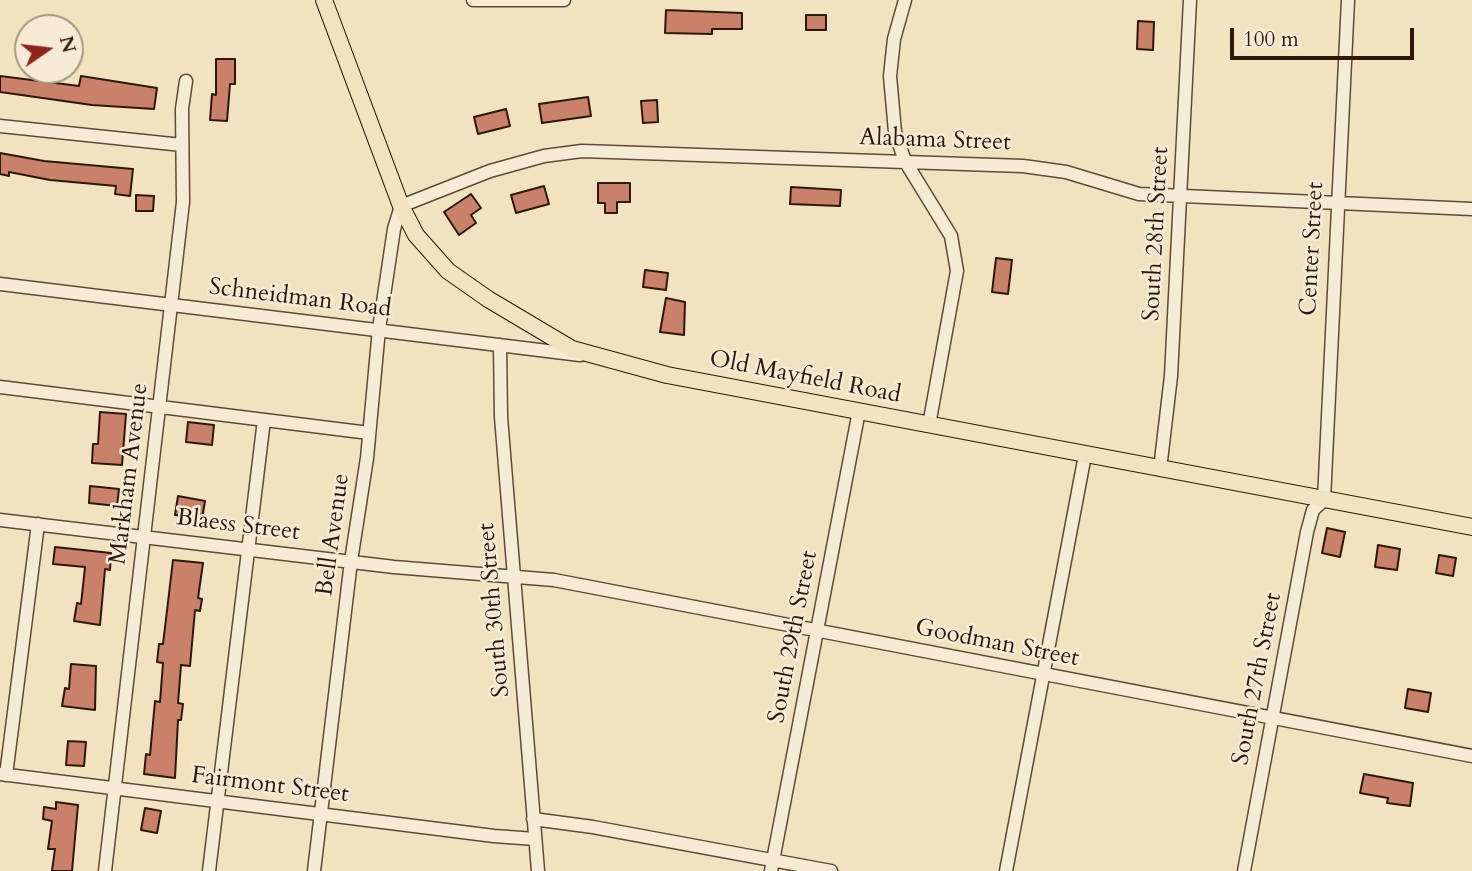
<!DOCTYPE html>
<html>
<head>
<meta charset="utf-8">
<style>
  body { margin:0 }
  #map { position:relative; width:1472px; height:871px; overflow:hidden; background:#f1e2c0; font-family:Cardo,serif }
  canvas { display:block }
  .north { position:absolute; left:14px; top:14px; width:70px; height:70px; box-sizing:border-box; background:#f6ecd6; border:2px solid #a69784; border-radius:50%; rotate:76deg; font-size:19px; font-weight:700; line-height:28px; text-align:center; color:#2e1709 }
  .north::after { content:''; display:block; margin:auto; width:24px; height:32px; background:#8f2418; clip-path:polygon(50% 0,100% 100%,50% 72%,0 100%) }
  .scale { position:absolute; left:1230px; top:28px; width:184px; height:32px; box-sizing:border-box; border:4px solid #2e1709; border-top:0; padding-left:9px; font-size:21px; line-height:24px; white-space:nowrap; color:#2e1709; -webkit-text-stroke:5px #f6ecd6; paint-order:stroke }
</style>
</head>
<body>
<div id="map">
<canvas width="1472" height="871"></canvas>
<div class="north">N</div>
<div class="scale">100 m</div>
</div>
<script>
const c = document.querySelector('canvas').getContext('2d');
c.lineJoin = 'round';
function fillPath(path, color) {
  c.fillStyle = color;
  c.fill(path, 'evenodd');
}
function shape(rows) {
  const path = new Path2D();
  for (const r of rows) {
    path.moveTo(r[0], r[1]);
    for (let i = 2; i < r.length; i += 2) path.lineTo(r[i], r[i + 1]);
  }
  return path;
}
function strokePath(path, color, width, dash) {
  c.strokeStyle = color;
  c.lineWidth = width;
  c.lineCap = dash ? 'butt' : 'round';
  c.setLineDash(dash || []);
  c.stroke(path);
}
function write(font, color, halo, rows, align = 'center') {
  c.font = font + ' Cardo,serif';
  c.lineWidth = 5;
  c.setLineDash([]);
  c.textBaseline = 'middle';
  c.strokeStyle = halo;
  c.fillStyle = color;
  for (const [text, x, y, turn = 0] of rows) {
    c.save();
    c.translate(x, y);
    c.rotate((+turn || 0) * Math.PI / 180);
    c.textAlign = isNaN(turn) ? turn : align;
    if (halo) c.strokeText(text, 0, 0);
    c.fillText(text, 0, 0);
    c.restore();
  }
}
const building = shape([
  [666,10,742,13,742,29,712,29,712,34,665,33,666,10],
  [806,15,826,15,826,30,806,30,806,15],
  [1138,21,1154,22,1153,50,1137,49,1138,21],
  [216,59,235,59,235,84,230,84,227,121,210,120,212,94,216,95,216,59],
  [0,76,79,86,81,76,157,88,154,109,92,105,0,92,0,76],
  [588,97,591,116,542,123,539,104,588,97],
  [657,100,658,122,643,123,641,101,657,100],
  [506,109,510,126,478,134,474,117,506,109],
  [0,153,44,161,133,169,130,196,115,194,116,186,50,180,9,172,9,176,0,174,0,153],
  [598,183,630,183,630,202,617,202,617,213,605,213,605,203,598,203,598,183],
  [544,186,549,204,516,213,511,195,544,186],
  [791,187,841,190,840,206,790,204,791,187],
  [471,194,481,208,471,215,476,223,459,235,444,212,471,194],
  [136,195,154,196,153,211,136,211,136,195],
  [996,258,1012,260,1008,294,992,292,996,258],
  [645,270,668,273,666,290,643,287,645,270],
  [666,298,685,302,684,335,660,332,666,298],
  [100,412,126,414,122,465,92,463,93,444,98,444,100,412],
  [188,422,214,425,212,445,186,442,188,422],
  [90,486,119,489,117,506,89,503,90,486],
  [178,496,205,501,202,519,175,515,178,496],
  [1327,528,1345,532,1340,557,1322,553,1327,528],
  [1378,545,1400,549,1397,570,1375,567,1378,545],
  [55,547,111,553,110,570,105,569,100,625,74,621,77,603,81,604,85,567,53,564,55,547],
  [1439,555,1456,558,1453,576,1436,573,1439,555],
  [173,560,203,563,198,598,202,599,200,611,195,610,190,666,181,665,178,703,183,704,181,720,178,720,175,778,144,774,146,754,150,755,155,701,160,702,163,663,157,662,159,644,163,644,173,560],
  [71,664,96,666,95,710,62,706,65,688,69,689,71,664],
  [1408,689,1431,693,1428,712,1405,708,1408,689],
  [68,741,86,742,84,766,66,765,68,741],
  [1364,774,1413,783,1410,806,1387,803,1388,798,1360,793,1364,774],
  [56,802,78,805,72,871,52,871,55,849,48,849,52,821,43,819,44,807,56,809,56,802],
  [145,808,161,811,157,833,141,830,145,808]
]);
fillPath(building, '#c98269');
strokePath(building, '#2e1709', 2);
const minor = shape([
  [473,0,564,0],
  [905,0,894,39,890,76,895,132,905,161,951,236,957,271,929,425],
  [0,126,182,145],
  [0,284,580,355],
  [500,345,501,417,538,871],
  [0,387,369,433],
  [1160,469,1171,376,1190,0],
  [0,520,394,567,554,580,1472,756],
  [0,774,494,836,535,839],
  [6,775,38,524],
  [533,819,593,827,831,871],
  [105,871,183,202,182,109,186,81],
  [209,871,264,420],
  [314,871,351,561,367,458,379,329,394,229,401,206,490,171,544,156,582,151,1023,166,1066,172,1139,194,1472,209],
  [771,871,859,411],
  [1006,871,1085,455],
  [1244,871,1307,532,1313,510,1324,500,1348,0]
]);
const major = shape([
  [324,0,401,206,416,235,448,271,488,299,572,349,667,375,1472,527]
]);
strokePath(minor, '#5f4a37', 15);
strokePath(major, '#2e1709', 18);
strokePath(minor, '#f6ecd6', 12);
strokePath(major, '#f1e2c0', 16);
write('24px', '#2e1709', '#f6ecd6', [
  ["Alabama Street",935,141,2],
  ["South 28th Street",1157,234,-87],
  ["Center Street",1313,249,-87],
  ["Schneidman Road",300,299,7],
  ["Old Mayfield Road",805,378,11],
  ["Markham Avenue",130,474,-83],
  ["Blaess Street",238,526,7],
  ["Bell Avenue",334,535,-82],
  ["South 30th Street",495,610,-95],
  ["South 29th Street",794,637,-79],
  ["Goodman Street",997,644,11],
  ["South 27th Street",1258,679,-79],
  ["Fairmont Street",270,786,7]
]);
</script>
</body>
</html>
